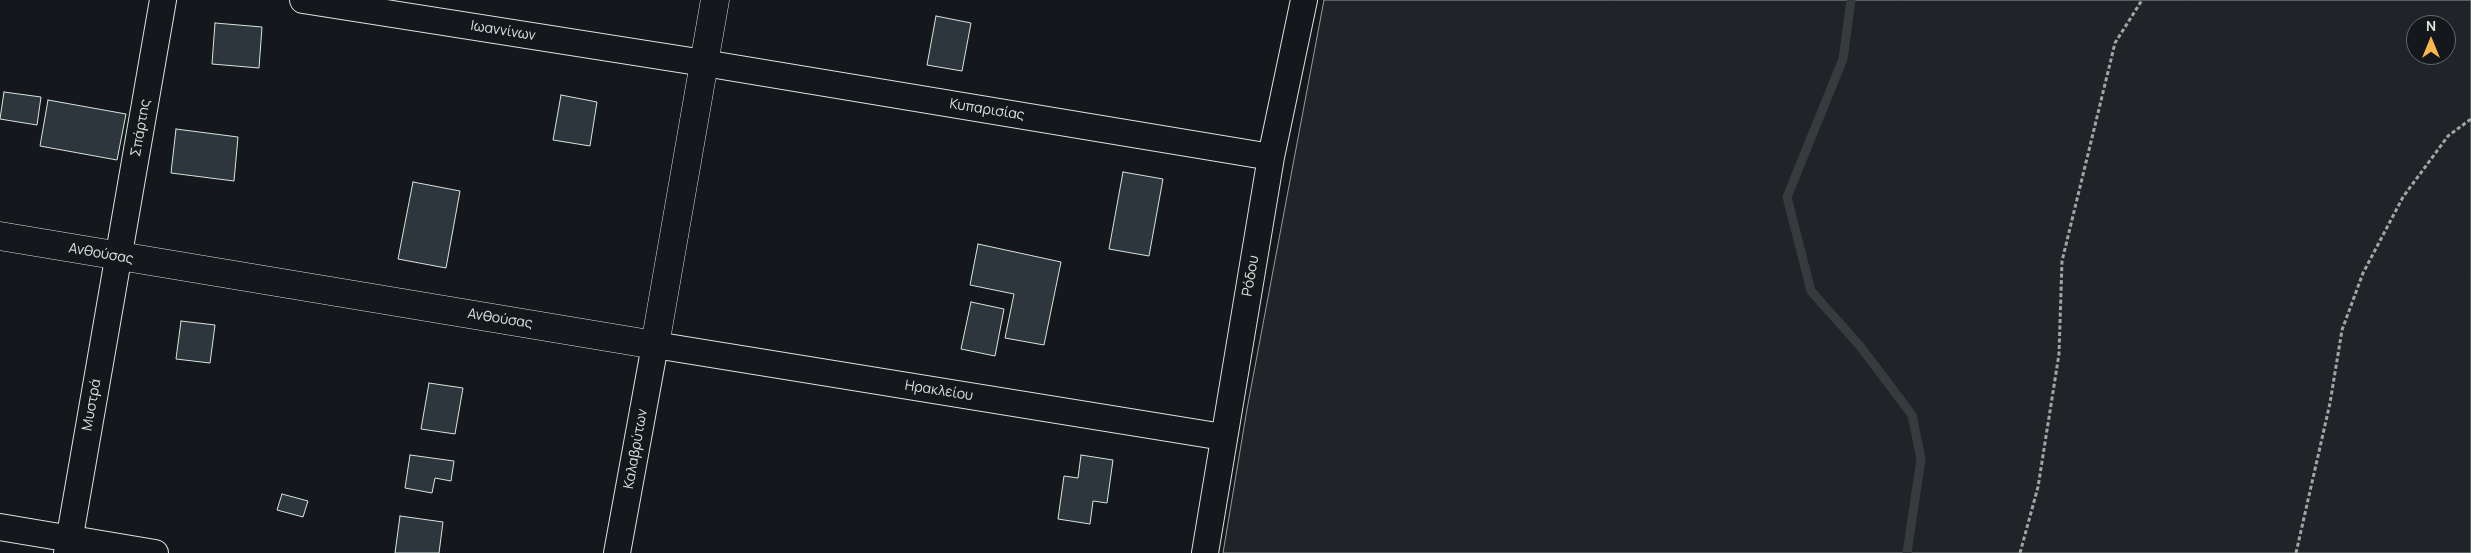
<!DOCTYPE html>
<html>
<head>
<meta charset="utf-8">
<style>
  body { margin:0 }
  #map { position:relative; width:2471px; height:553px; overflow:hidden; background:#14181c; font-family:Manrope,sans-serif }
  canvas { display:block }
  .north { position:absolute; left:2406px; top:15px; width:50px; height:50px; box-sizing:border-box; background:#14181c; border:1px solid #626a69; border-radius:50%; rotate:0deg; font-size:14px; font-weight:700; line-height:20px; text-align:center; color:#d8e6dc }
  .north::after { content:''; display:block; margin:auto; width:18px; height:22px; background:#ffb74d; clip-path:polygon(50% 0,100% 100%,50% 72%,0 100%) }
</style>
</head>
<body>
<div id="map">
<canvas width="2471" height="553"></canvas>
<div class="north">N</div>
</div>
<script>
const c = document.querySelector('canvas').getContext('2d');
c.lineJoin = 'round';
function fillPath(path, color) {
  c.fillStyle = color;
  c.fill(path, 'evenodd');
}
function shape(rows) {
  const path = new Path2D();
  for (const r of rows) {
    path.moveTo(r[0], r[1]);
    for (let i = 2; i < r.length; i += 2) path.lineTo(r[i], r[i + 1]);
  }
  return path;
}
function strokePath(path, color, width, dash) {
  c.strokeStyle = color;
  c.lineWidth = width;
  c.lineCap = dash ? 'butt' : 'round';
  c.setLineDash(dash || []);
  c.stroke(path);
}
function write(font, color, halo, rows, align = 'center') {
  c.font = font + ' Manrope,sans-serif';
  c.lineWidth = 4;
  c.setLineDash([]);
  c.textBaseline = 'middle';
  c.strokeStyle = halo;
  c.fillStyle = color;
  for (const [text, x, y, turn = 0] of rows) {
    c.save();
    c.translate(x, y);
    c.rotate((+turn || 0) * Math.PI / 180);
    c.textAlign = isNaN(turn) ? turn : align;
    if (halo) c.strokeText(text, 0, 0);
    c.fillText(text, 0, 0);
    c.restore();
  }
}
const green = shape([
  [1324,0,2471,0,2471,553,1223,553,1247,409,1324,0],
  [2416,25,2446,25,2446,55,2416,55,2416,25]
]);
fillPath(green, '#202428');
strokePath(green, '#939e99', 1);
strokePath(shape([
  [1851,0,1843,59,1787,197,1811,291,1860,346,1912,415,1921,459,1907,553]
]), '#363b3e', 9);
const building = shape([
  [936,16,971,23,962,71,927,65,936,16],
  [215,23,262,27,259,68,212,64,215,23],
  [4,92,41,97,37,125,0,119,4,92],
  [561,95,597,102,590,146,553,140,561,95],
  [48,100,126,114,117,160,40,146,48,100],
  [176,129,238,137,234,181,171,173,176,129],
  [1123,172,1163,179,1149,256,1109,249,1123,172],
  [413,182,460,191,446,268,398,259,413,182],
  [978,244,1061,262,1044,345,1005,338,1014,294,970,285,978,244],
  [971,302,1004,309,995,356,961,349,971,302],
  [181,321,215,325,210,363,176,359,181,321],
  [429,383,463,388,455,434,421,429,429,383],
  [410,455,454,461,451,481,435,478,432,493,405,488,410,455],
  [1081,455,1113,460,1107,503,1093,501,1090,524,1058,519,1064,476,1078,478,1081,455],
  [282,494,308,501,303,517,277,510,282,494],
  [400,516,443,522,439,553,395,553,400,516]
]);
fillPath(building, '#2c363c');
strokePath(building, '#d8e6dc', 1);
const minor = shape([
  [303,0,704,63,1271,157],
  [0,527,155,553],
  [67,553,163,0],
  [617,553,655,345,1223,437],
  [1205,553,1271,157,1304,0]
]);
const tertiary = shape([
  [0,236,655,345,715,0]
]);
strokePath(minor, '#d8e6dc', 28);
strokePath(tertiary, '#d8e6dc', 29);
strokePath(shape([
  [2020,553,2038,487,2059,354,2062,261,2115,43,2142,0],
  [2296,553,2330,403,2342,330,2363,273,2403,197,2448,136,2471,119]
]), '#9da8a2', 3, [4, 2.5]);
strokePath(minor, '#14181c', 26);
strokePath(tertiary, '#14181c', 28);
write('14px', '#d8e6dc', '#14181c', [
  ["Ιωαννίνων",503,31,9],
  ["Κυπαρισίας",987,110,9],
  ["Σπάρτης",141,128,-80],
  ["Ανθούσας",101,254,10],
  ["Ρόδου",1251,276,-80],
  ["Ανθούσας",500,319,9],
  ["Ηρακλείου",939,391,9],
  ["Μυστρά",92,405,-80],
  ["Καλαβρύτων",636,449,-80]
]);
</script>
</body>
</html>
